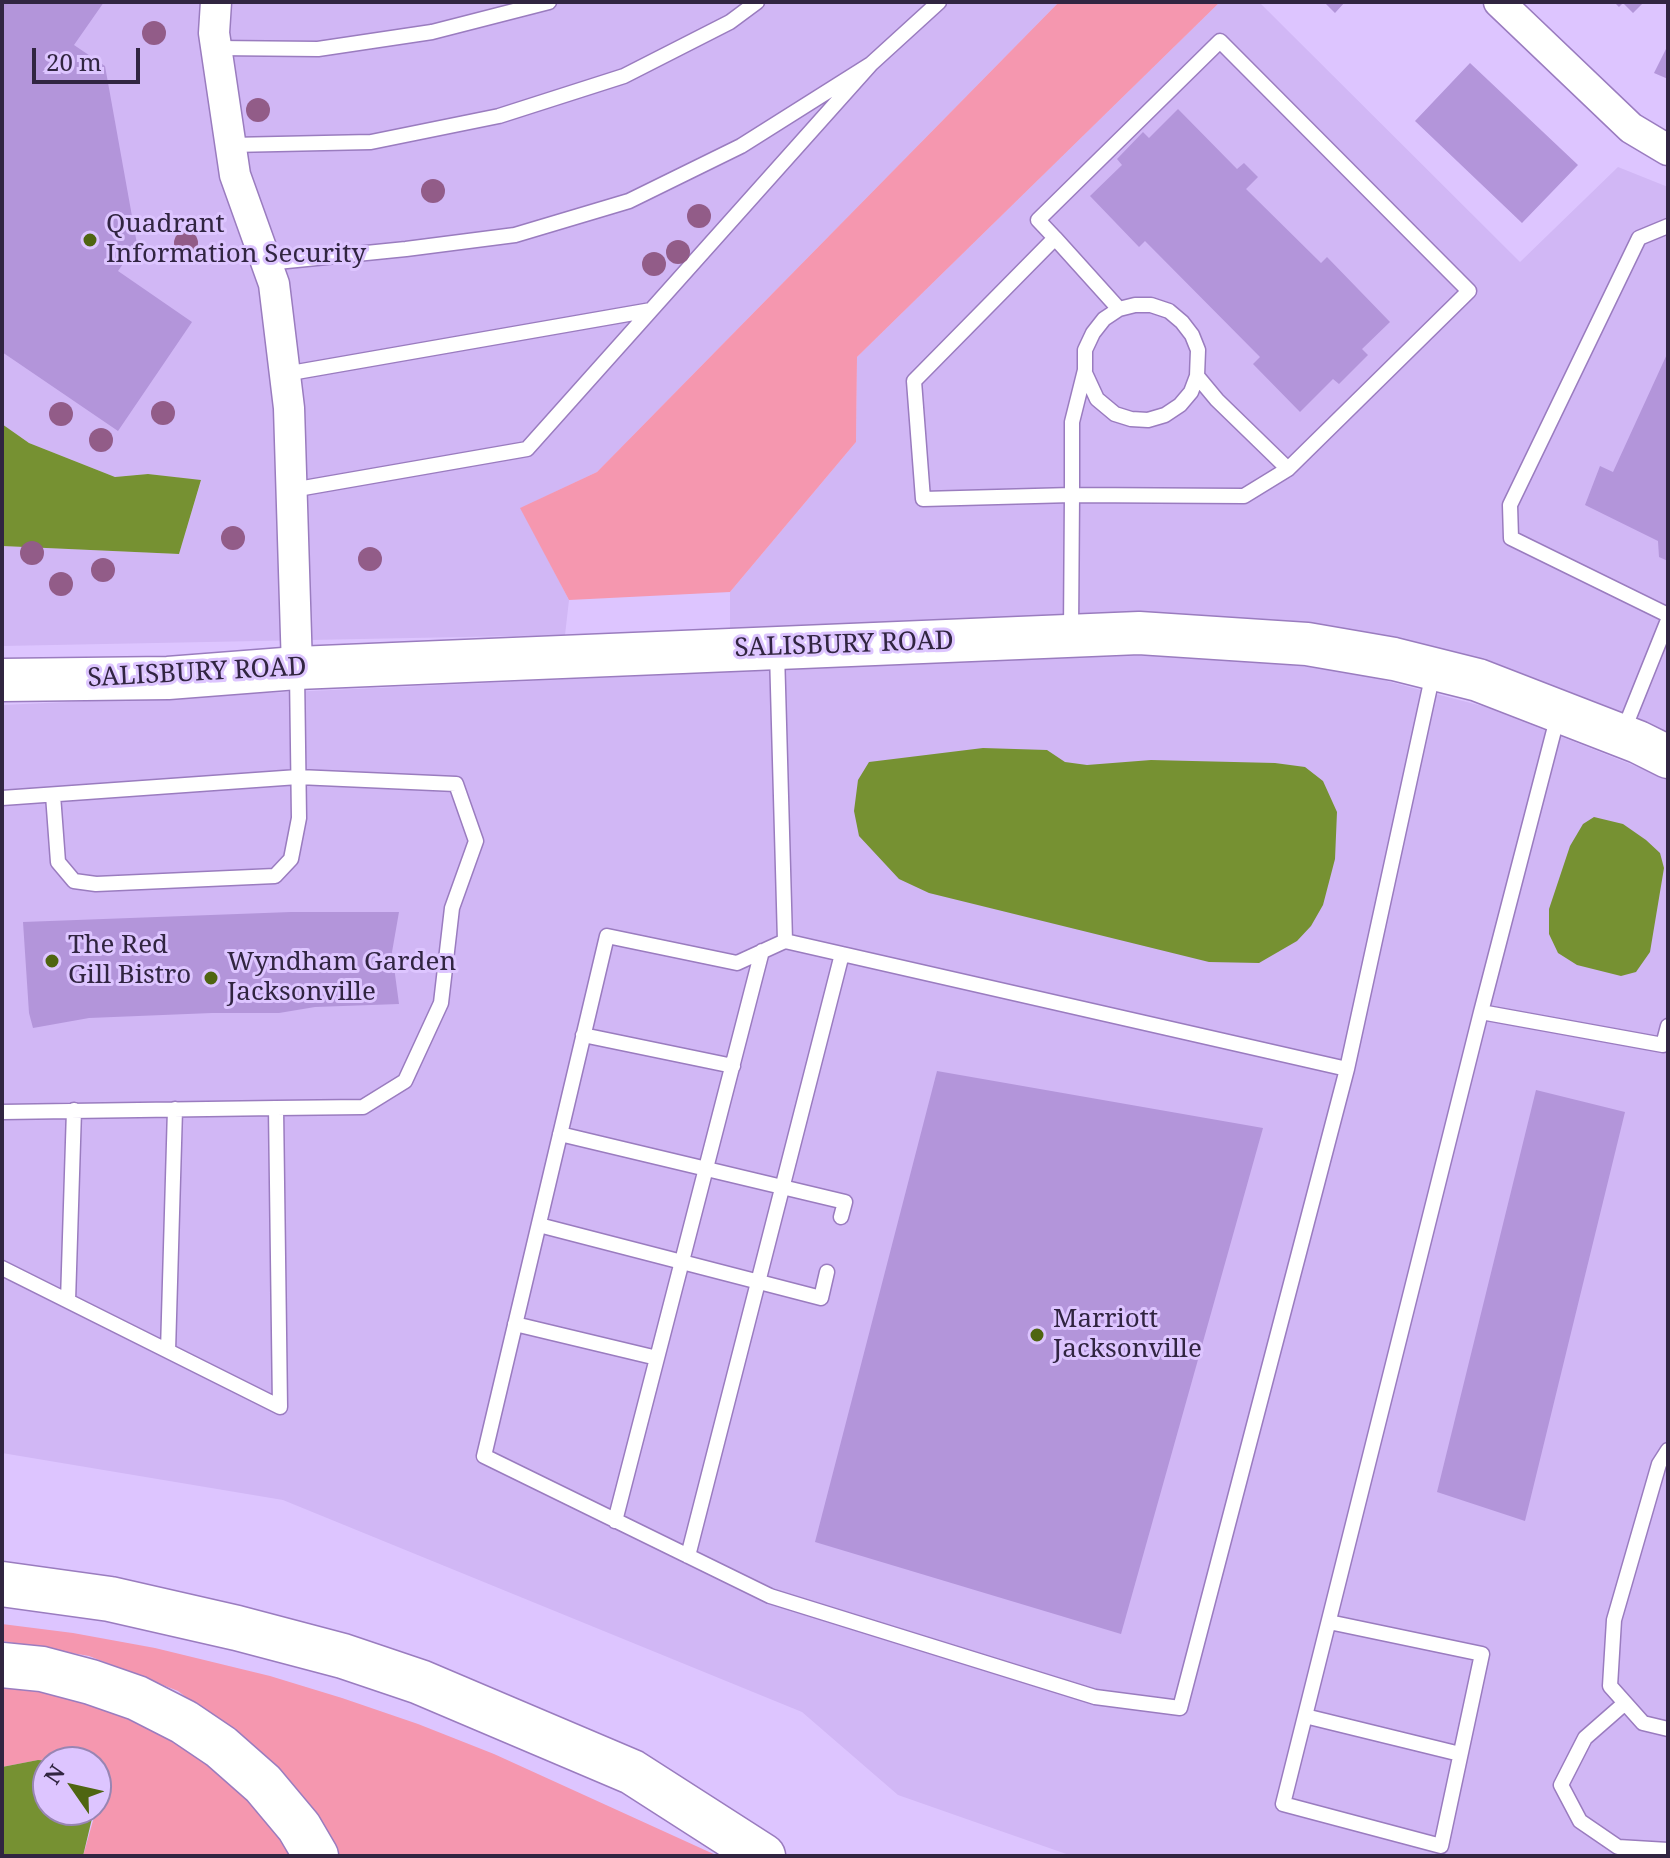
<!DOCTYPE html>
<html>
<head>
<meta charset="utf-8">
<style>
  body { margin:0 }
  #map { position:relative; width:1670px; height:1858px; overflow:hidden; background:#ddc5ff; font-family:"Noto Serif",serif }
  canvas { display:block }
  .frame { position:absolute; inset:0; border:4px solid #312541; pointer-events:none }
  .north { position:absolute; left:32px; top:1746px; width:80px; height:80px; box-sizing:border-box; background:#ddc5ff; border:2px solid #9885b3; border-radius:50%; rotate:304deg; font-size:22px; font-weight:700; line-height:32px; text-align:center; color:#312541 }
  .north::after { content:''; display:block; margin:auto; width:28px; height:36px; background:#4f6511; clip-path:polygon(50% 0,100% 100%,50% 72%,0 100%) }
  .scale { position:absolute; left:32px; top:48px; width:108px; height:36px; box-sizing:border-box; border:4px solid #312541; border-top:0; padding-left:10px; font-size:24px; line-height:28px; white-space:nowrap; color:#312541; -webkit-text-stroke:6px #ddc5ff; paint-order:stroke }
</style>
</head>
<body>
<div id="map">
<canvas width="1670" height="1858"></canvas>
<div class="frame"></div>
<div class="north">N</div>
<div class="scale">20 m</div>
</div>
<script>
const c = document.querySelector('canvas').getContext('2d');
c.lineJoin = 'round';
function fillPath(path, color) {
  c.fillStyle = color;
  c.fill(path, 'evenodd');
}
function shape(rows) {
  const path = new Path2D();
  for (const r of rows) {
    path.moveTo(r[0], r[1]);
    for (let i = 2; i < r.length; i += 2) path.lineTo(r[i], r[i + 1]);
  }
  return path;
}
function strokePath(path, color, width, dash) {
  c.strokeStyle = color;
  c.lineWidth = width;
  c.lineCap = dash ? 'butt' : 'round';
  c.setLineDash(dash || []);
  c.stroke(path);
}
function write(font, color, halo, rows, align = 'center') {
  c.font = font + ' "Noto Serif",serif';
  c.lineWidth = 6;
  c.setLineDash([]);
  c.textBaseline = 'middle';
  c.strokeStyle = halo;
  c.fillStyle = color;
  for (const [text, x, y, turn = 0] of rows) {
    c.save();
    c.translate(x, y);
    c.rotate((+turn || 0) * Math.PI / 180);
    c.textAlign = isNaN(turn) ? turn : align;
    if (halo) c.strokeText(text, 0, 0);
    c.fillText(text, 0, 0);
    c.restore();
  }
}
fillPath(shape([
  [2,2,1059,2,597,472,521,508,569,600,565,635,2,646,2,546,179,554,201,481,148,474,115,477,29,443,2,424],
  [1220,2,1259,2,1520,262,1618,167,1668,187,1668,738,1244,622,730,628,730,592,856,442,857,357],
  [1213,655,1356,673,1486,707,1668,779,1668,1856,1072,1856,898,1795,802,1712,283,1500,2,1453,2,705,1059,657]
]), '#d1b7f5');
fillPath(shape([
  [1059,2,1220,2,857,357,856,442,730,592,569,600,520,508,597,472],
  [2,1624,73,1633,155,1648,270,1676,342,1698,418,1724,494,1754,718,1856,527,1856,513,1854,506,1856,334,1856,215,1720,178,1691,89,1656,2,1641],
  [2,1685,65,1693,150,1724,241,1786,296,1856,83,1856,96,1810,96,1762,38,1760,2,1767]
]), '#f597af');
fillPath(shape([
  [2,424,29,443,115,477,148,474,201,480,179,554,2,546],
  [983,748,1047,750,1065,762,1087,765,1151,760,1275,763,1305,767,1323,781,1337,812,1335,859,1323,905,1311,926,1297,941,1259,963,1209,962,929,893,899,879,859,836,854,811,858,780,869,762],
  [1594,817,1623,824,1646,840,1660,853,1664,868,1650,952,1636,972,1621,976,1577,965,1558,953,1549,934,1549,909,1570,846,1583,824],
  [38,1760,66,1762,48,1762,48,1810,94,1810,83,1856,2,1856,2,1767]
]), '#769132');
fillPath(shape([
  [2,2,104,2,74,45,105,66,137,244,118,271,192,322,118,431,2,352],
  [1324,2,1345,2,1335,13],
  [1614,2,1644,2,1633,13,1623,3,1619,7],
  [1668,45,1668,79,1654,73],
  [1470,63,1578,165,1522,223,1415,121],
  [1178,109,1237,169,1244,163,1258,177,1246,189,1321,263,1327,257,1390,322,1362,349,1368,355,1339,384,1333,379,1300,412,1253,364,1260,357,1145,241,1139,247,1090,196,1122,165,1117,159,1143,132,1149,138],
  [1668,352,1668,561,1659,557,1658,541,1585,505,1600,466,1613,472],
  [291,912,399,912,392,952,399,1004,315,1007,279,1013,212,1013,89,1018,33,1028,29,1013,23,922],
  [937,1071,1263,1128,1121,1634,815,1542],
  [1536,1090,1625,1112,1525,1521,1437,1492]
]), '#b395da');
const lane = shape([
  [216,48,318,49,432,32,549,2],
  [231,145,371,142,499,116,624,76,730,22,757,2],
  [1668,226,1639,238,1510,505,1511,538,1668,615],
  [1055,238,914,381,923,499,1072,495,1244,496,1288,469,1469,291,1220,41,1038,220,1055,238,1119,309,1104,319,1093,333,1085,350,1085,370,1072,422,1072,495,1071,632],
  [267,263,406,249,515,235,629,201,741,146,871,64,939,2],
  [1085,373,1097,399,1115,414,1131,419,1148,420,1165,415,1180,405,1191,392,1197,376,1198,350,1192,335,1182,322,1169,311,1151,305,1135,305,1119,309],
  [285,374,651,310],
  [1197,376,1217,400,1288,469],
  [292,490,527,449,871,64],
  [777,652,785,941,737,963,607,936,484,1456,770,1596,1095,1697,1180,1708,1347,1069,1433,673],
  [1623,732,1668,620],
  [53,795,58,862,74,881,96,884,275,876,291,859,299,818,297,673],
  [2,798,298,777,456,784,476,841,452,908,441,1003,405,1081,363,1107,276,1108,280,1407,2,1268],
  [785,941,1347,1069],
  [1481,1012,1558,715],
  [583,1035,733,1066],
  [2,1112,276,1108],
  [560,1134,845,1202,841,1217],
  [539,1225,821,1298,827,1272],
  [68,1301,74,1110],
  [515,1324,657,1358],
  [168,1351,175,1109],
  [1668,1450,1659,1464,1614,1620,1610,1686,1643,1723,1668,1729],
  [615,1521,762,951],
  [688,1556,842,954],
  [1329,1622,1482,1654,1441,1846,1283,1804,1481,1012,1663,1045,1668,1026],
  [1625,1703,1585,1738,1561,1785,1580,1821,1618,1847,1668,1850],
  [1305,1716,1460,1754]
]);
const street = shape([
  [216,2,214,33,235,175,274,284,289,408,297,668],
  [1499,2,1631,128,1668,150]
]);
const secondary = shape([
  [2,680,168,678,297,668,1139,633,1307,644,1394,659,1478,680,1638,742,1668,757]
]);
const highway = shape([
  [2,1584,110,1599,237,1628,343,1656,420,1682,632,1772,763,1856],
  [2,1665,42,1669,91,1682,137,1698,184,1722,221,1747,263,1784,299,1827,316,1856]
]);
strokePath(lane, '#9a7cbf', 17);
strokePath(street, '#9a7cbf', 33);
strokePath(secondary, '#9a7cbf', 45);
strokePath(highway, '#9a7cbf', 47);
strokePath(lane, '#fff', 14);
strokePath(street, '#fff', 30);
strokePath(secondary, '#fff', 42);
strokePath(highway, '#fff', 44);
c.fillStyle = '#925c88';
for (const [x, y] of [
  [154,33],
  [258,110],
  [433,191],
  [699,216],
  [186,243],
  [678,252],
  [654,264],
  [163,413],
  [61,414],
  [101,440],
  [233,538],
  [32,553],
  [370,559],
  [103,570],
  [61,584]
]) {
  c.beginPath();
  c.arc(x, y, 12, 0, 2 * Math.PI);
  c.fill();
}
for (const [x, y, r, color] of [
  [90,240,8,"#4f6511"],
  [52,961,8,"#4f6511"],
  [211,978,8,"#4f6511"],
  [1037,1335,8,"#4f6511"]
]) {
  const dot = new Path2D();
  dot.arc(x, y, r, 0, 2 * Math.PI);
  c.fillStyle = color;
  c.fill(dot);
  strokePath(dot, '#ddc5ff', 3);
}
write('26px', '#312541', '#ddc5ff', [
  ["Quadrant",106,225],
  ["Information Security",106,255],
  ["The Red",68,946],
  ["Gill Bistro",68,976],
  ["Wyndham Garden",227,963],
  ["Jacksonville",227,993],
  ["Marriott",1053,1320],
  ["Jacksonville",1053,1350]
], 'left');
write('26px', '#312541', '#ddc5ff', [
  ["SALISBURY ROAD",844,645,-2],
  ["SALISBURY ROAD",197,673,-3]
]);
</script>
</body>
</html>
